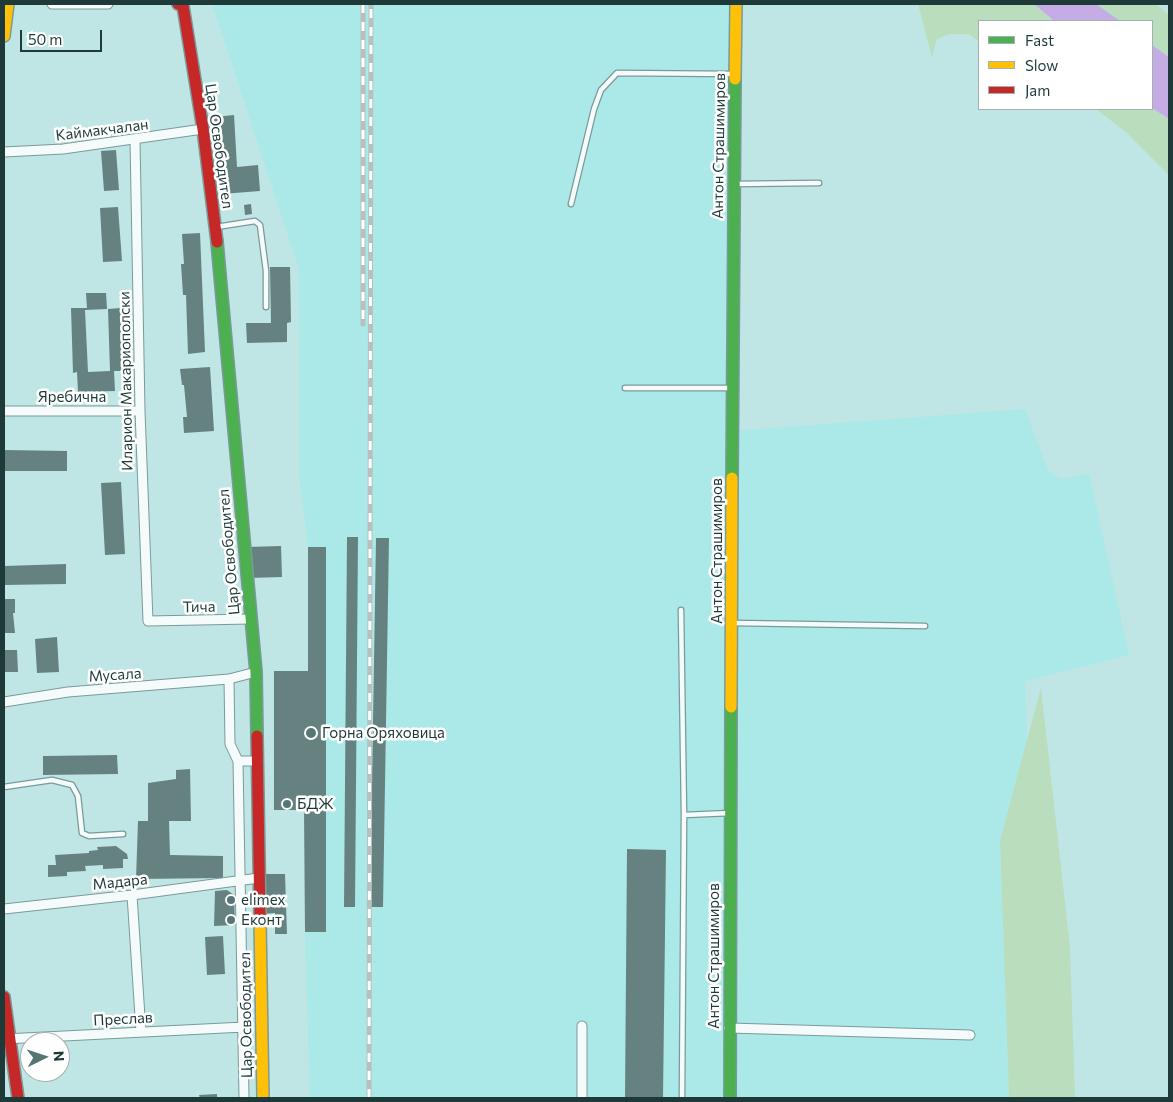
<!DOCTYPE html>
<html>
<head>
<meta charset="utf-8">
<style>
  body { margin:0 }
  #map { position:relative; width:1173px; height:1102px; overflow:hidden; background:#bfe6e4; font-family:Commissioner,sans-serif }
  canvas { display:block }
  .frame { position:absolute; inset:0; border:5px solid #1d3a39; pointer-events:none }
  .legend { position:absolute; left:978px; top:20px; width:175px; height:90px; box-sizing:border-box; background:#fff; border:1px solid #a5b0b0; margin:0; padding:6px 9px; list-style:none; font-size:15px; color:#1d3a39 }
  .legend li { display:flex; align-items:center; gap:10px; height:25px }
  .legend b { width:25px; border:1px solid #a5b0b0 }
  .north { position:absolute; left:20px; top:1032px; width:50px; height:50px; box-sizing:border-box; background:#fff; border:1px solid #a5b0b0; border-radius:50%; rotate:86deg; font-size:14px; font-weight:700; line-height:20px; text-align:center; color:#1d3a39 }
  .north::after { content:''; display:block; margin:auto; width:18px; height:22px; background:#567675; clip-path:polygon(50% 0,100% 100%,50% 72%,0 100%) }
  .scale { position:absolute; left:20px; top:30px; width:82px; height:22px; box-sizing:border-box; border:2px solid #1d3a39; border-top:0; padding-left:6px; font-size:15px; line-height:18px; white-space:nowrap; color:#1d3a39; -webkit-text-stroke:4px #fff; paint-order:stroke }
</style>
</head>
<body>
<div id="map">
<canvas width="1173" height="1102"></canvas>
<div class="frame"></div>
<ul class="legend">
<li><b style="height:6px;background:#4caf50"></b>Fast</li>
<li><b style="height:6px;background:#ffc107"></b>Slow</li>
<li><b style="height:6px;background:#c62828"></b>Jam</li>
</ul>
<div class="north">N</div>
<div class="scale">50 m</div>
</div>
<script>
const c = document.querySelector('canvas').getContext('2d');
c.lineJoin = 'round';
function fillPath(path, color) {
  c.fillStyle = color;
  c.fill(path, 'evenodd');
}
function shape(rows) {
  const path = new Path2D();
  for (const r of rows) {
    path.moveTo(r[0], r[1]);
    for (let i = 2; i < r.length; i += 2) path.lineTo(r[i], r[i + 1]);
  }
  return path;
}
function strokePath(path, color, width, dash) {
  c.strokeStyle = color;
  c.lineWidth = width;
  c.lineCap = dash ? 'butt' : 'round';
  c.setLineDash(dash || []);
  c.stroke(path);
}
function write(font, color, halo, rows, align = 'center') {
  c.font = font + ' Commissioner,sans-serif';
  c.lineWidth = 5;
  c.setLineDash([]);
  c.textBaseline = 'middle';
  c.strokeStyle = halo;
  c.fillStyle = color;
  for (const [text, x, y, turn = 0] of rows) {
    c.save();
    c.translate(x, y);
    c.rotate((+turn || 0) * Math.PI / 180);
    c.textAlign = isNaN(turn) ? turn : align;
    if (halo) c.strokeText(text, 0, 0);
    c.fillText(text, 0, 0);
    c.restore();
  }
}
fillPath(shape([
  [212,4,736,4,732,431,1025,409,1048,470,1061,479,1089,473,1129,655,1025,681,1027,742,1000,840,1009,1098,310,1098,305,932,304,811,274,810,274,671,308,671,308,547,299,474,299,269]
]), '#aae9e7');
fillPath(shape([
  [918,4,1034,4,1054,21,979,21,979,41,968,34,950,34,937,39,932,57],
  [1096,4,1156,4,1169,15,1169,57,1152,45,1152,21,1120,21],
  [1152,108,1169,119,1169,175,1127,133,1096,109],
  [1041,688,1070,948,1075,1098,1009,1098,1000,840]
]), '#baddbe');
fillPath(shape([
  [1034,4,1096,4,1120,21,1054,21],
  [1152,45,1169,57,1169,119,1152,108]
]), '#c5ace4');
fillPath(shape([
  [234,115,237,167,258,165,260,191,222,194,214,117],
  [116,150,119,190,104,191,101,151],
  [251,204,252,214,245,215,244,205],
  [118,207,122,261,103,262,100,208],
  [200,233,205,352,188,354,186,295,183,295,181,264,184,264,182,234],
  [270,267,290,267,291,322,287,323,287,342,247,343,246,323,271,323],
  [86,293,106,293,107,309,85,310,88,372,110,371,108,309,121,308,123,371,114,371,115,391,78,392,77,372,73,373,71,308,87,308],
  [210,367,214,431,184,433,183,417,187,417,184,385,182,385,180,369],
  [4,450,67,451,67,471,4,471],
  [121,482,125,554,105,555,101,483],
  [347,537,358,537,355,907,344,907],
  [376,538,389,538,383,907,370,907],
  [281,546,282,577,249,578,247,547],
  [308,547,326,547,326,932,305,932,304,810,274,810,274,671,308,671],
  [66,564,66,584,4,585,4,566],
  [4,599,15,599,15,613,13,613,15,633,4,633],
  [57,637,59,672,37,673,35,639],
  [4,650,17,650,18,672,4,672],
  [117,755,118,774,43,775,43,756],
  [190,769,191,821,169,821,170,855,223,856,223,878,136,879,138,821,148,821,148,783,176,779,176,770],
  [116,846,127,854,128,859,123,859,123,868,103,869,103,865,85,866,86,871,67,872,67,876,48,877,48,865,56,865,55,855,89,853,89,851,98,850,97,847],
  [627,849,666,850,663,1098,625,1098],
  [265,874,285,874,287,934,275,934,275,913,264,914],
  [227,890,234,895,235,925,214,926,215,891],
  [223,936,225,974,207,975,205,937],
  [217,1094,217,1098,200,1098,199,1095]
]), '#658281');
const lane = shape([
  [735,184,819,183],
  [571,204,594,109,601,90,617,73,734,74],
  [216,227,255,221,260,225,266,271,266,307],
  [625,388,730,388],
  [681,610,684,815],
  [733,623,925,626],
  [4,787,52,780,72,785,78,796,82,833,89,836,123,834],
  [682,1098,684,815,730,813]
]);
const street = shape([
  [52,4,108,4],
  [135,140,140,411,148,621,250,619],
  [4,152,63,149,203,129],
  [4,411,140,411],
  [229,679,230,744,238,761,244,1098],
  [4,702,68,692,229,679,256,672],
  [238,761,258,761],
  [132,895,141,1032],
  [4,909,132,895,259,878],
  [582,1026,582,1098],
  [729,1028,970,1035],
  [4,1039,244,1027]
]);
const fast = shape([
  [217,242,256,672,257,736],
  [732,478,735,79],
  [730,1098,731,707]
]);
const slow = shape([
  [4,36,8,4],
  [735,79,736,4],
  [731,707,732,478],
  [260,920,263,1098]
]);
const jam = shape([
  [178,4,183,6,203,129,217,242],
  [257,736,260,920],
  [4,997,18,1098]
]);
strokePath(lane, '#7a9a99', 7);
strokePath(street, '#7a9a99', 11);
strokePath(fast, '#7a9a99', 14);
strokePath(slow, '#7a9a99', 14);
strokePath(jam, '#7a9a99', 14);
strokePath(lane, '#f5fbfb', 4.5);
strokePath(street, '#f5fbfb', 9);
strokePath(fast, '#4caf50', 11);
strokePath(slow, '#ffc107', 11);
strokePath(jam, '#c62828', 11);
const rail = shape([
  [363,4,363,324],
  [369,1098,371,4]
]);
strokePath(rail, '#b6c0bf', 5);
strokePath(rail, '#fff', 3, [9]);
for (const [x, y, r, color] of [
  [311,733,6,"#567675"],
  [287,804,5,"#567675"],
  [231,900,5,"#567675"],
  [231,920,5,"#567675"]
]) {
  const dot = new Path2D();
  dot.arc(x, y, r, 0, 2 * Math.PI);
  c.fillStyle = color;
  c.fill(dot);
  strokePath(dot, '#fff', 2);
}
write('15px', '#1d3a39', '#fff', [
  ["Каймакчалан",102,130,-7],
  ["Цар Освободител",219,146,82],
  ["Антон Страшимиров",719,146,-89],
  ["Иларион Макариополски",126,381,-91],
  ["Яребична",72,397],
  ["Антон Страшимиров",717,551,-90],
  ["Цар Освободител",229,552,-95],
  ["Тича",199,607,-1],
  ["Мусала",115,675,-4],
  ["Мадара",120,882,-6],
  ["Антон Страшимиров",714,956,-90],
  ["Цар Освободител",246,1015,-91],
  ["Преслав",123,1019,-3]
]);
write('15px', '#1d3a39', '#fff', [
  ["Горна Оряховица",322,733],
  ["БДЖ",297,804],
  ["elimex",241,900],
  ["Еконт",241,920]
], 'left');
</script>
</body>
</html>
